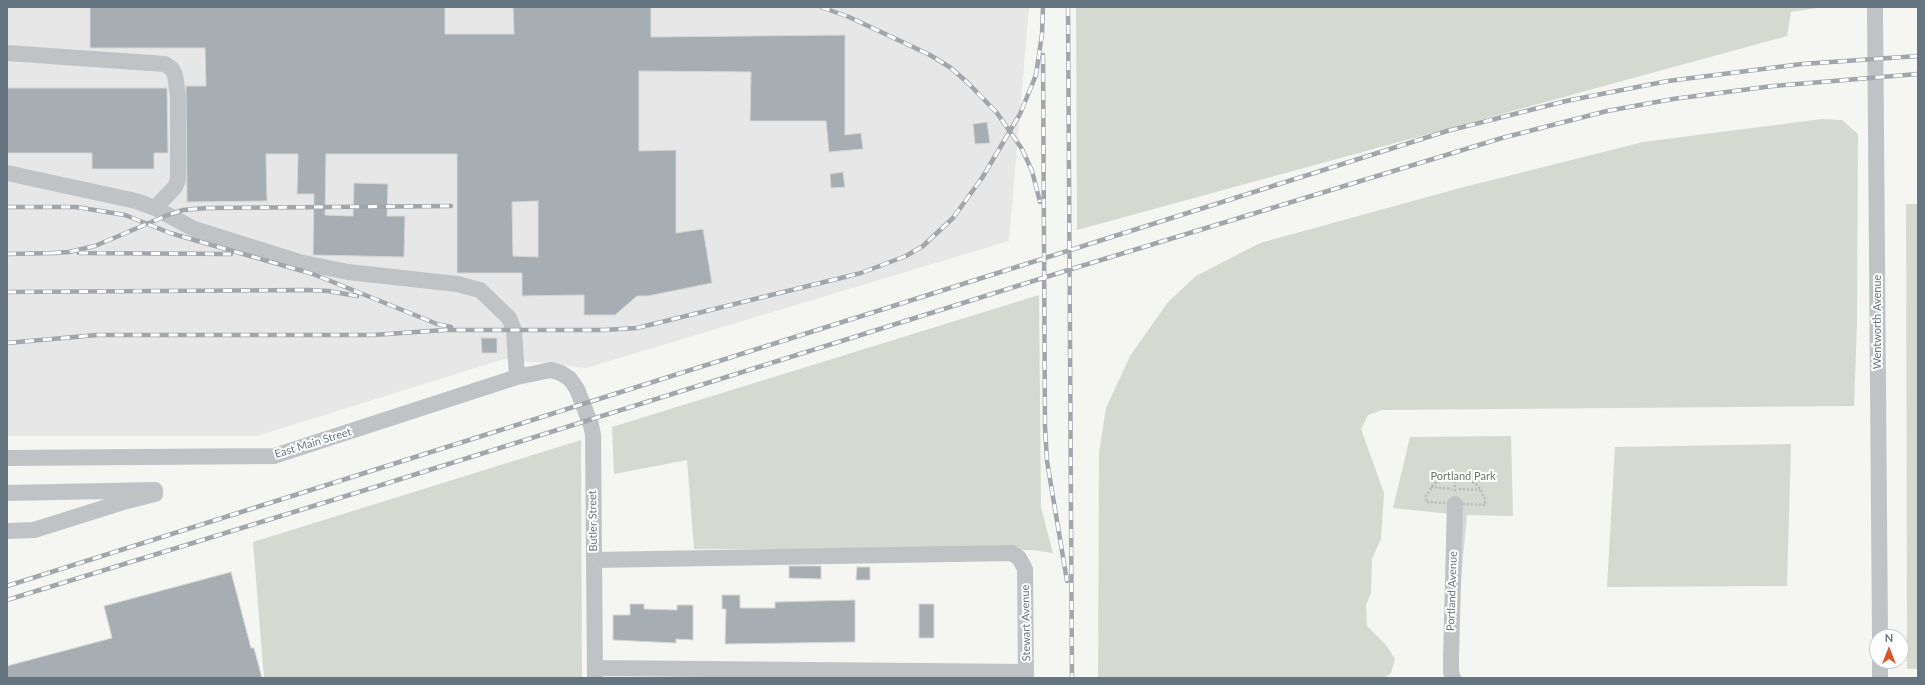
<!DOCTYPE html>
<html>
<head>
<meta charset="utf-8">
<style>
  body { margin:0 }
  #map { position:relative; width:1925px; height:685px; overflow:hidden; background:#f5f5f2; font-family:Lato,sans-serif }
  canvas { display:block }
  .frame { position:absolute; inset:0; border:8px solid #667582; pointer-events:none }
  .north { position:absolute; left:1869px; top:629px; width:40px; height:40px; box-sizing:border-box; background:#fff; border:1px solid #c2c8cd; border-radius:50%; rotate:0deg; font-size:11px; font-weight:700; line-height:16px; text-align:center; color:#667582 }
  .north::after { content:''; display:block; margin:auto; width:14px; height:18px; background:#da552d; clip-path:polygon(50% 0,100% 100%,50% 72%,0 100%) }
</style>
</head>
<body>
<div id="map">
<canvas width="1925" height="685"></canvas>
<div class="frame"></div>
<div class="north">N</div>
</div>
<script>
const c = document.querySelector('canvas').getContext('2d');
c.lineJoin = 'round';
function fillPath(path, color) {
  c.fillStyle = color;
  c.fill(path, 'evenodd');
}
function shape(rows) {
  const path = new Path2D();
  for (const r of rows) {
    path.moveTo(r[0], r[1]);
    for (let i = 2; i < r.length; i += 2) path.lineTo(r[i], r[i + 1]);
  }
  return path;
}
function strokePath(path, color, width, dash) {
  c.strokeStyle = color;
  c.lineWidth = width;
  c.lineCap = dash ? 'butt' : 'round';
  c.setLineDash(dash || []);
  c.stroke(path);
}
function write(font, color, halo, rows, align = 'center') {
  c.font = font + ' Lato,sans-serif';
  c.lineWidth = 4;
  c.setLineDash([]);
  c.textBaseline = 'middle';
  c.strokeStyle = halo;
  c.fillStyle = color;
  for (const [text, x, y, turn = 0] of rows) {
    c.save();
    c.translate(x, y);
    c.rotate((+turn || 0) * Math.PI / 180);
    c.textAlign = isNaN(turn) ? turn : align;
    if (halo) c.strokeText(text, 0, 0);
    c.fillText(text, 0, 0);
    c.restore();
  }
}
fillPath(shape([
  [7,7,1029,7,1009,241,586,368,504,359,257,436,7,436]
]), '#e6e7e6');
fillPath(shape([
  [1076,7,1823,7,1791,12,1787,36,1077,230],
  [1822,119,1842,120,1858,134,1857,324,1854,406,1382,410,1368,415,1361,429,1384,493,1381,539,1372,559,1371,593,1366,605,1367,626,1386,645,1395,659,1391,673,1384,678,1098,678,1099,453,1106,408,1130,356,1168,302,1196,276,1260,243,1460,188,1643,142],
  [1906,204,1918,204,1918,669,1907,669],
  [1039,295,1041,507,1053,553,1032,550,694,549,687,460,614,474,612,427],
  [1511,436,1513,516,1467,515,1453,667,1451,514,1393,508,1410,437],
  [581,440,582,678,264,678,253,542],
  [1791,444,1787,586,1607,587,1615,447]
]), '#d5dad1');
const building = shape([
  [90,7,445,7,445,34,514,34,513,7,651,7,651,37,845,35,845,135,861,133,863,149,829,152,826,121,750,121,751,72,639,71,639,151,676,150,676,233,703,229,712,283,648,296,637,296,615,315,584,315,584,295,522,296,522,273,457,273,457,154,326,154,325,215,353,216,354,183,388,184,387,216,405,216,404,257,313,255,314,194,297,194,298,154,266,154,267,201,187,202,186,86,206,86,205,48,90,48,90,7],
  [538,201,538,257,513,256,512,202,538,201],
  [7,88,167,88,168,153,154,153,154,169,92,169,92,153,7,153,7,88],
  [987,122,990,143,975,144,973,124,987,122],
  [843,172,845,187,831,188,830,174,843,172],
  [481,338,497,338,497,353,482,353,481,338],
  [789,566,821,566,821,579,789,578,789,566],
  [857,567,870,567,870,580,856,580,857,567],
  [231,572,251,648,254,648,262,678,7,678,7,666,112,638,104,606,231,572],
  [722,595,740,595,740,608,775,608,775,602,855,600,855,642,725,644,726,609,722,609,722,595],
  [630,604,644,604,644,609,677,610,677,605,693,605,693,640,676,639,676,643,613,640,613,615,630,615,630,604],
  [919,604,934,604,934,638,919,638,919,604]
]);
fillPath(building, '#a6aeb3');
strokePath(building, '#d7d7d5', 1);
strokePath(shape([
  [1462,476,1476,484,1481,490,1485,499,1485,505,1426,502,1426,496,1434,484,1447,477,1462,476],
  [1431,487,1452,489],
  [1459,489,1480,490],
  [1455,491,1455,476]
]), '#b7babc', 2.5, [2, 2]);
strokePath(shape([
  [1875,7,1880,637],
  [7,53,165,64,172,69,175,75,178,96,178,180,175,187,155,208],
  [7,173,136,201,155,208,194,229,299,262,348,272,457,284,480,290,509,318,514,330,517,377],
  [7,458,274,456,517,377,551,370,561,373,570,379,577,389,591,425,593,435,595,678],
  [7,493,155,490,155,494,123,502,34,530,7,531],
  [594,560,1012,553,1019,558,1025,569,1026,678],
  [1880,661,1880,678],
  [595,668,1026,672],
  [1453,678,1451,672,1451,659,1455,504]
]), '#bfc3c6', 16);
const rail = shape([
  [821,7,849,17,930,55,951,68,968,83,997,113,1022,149,1032,171,1040,202],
  [1068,7,1072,678],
  [1043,55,1045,427,1047,461,1067,581],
  [7,207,76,207,125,215,170,233,313,274,437,324,451,327],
  [52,253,69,252,95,246,168,215,183,210,207,208,451,206],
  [79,253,231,254],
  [7,254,57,253],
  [7,292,307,290,328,291,357,296],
  [7,343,97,335,373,335,445,330,604,330,637,328,861,273,906,256,923,246,953,218,982,178,1020,114,1036,75,1042,34,1043,7],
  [7,586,1447,131,1566,101,1668,81,1802,64,1918,56],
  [7,600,359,492,1078,267,1502,138,1607,111,1673,99,1773,86,1918,74]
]);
strokePath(rail, '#a0a6ab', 4.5);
strokePath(rail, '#fff', 3, [9]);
write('11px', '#667582', '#fff', [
  ["Wentworth Avenue",1877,322,-90],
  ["East Main Street",313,443,-17],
  ["Butler Street",593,521,-91],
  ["Portland Avenue",1452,591,-88],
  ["Stewart Avenue",1026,623,-91]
]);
write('11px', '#697964', '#fff', [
  ["Portland Park",1463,476]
]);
</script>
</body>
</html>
